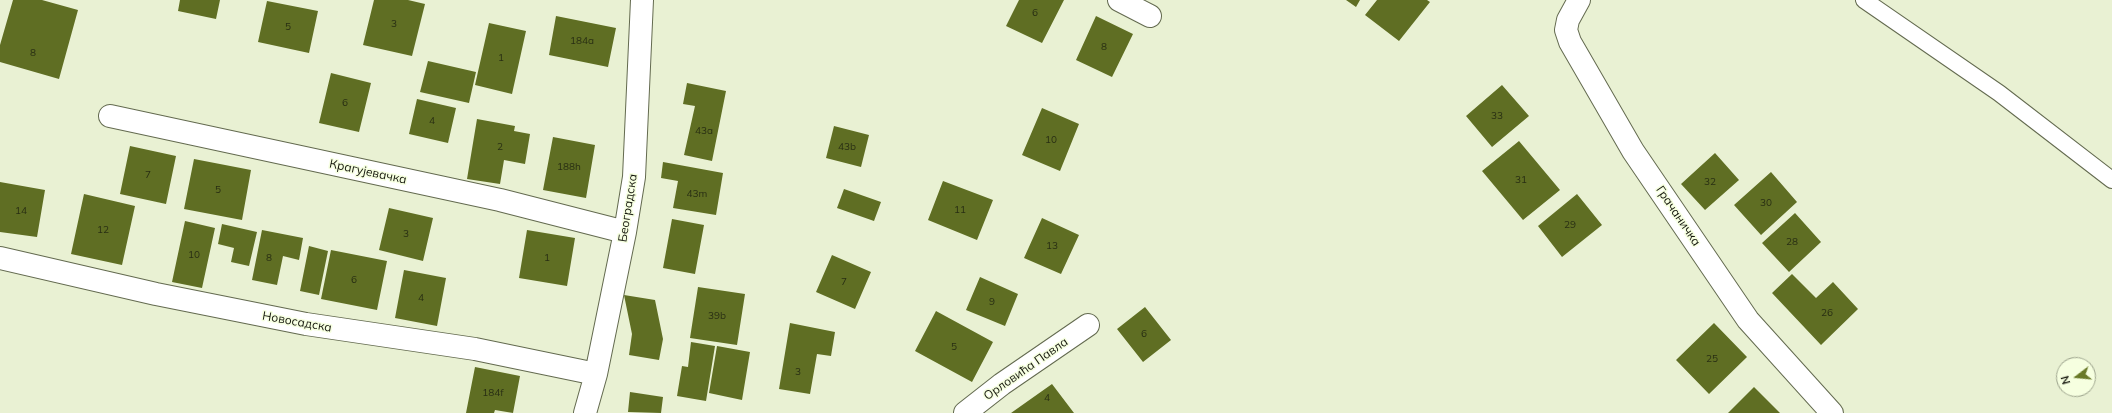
<!DOCTYPE html>
<html>
<head>
<meta charset="utf-8">
<style>
  body { margin:0 }
  #map { position:relative; width:2112px; height:413px; overflow:hidden; background:#e9f1d3; font-family:Mulish,sans-serif }
  canvas { display:block }
  .north { position:absolute; left:2056px; top:357px; width:40px; height:40px; box-sizing:border-box; background:#f6ffe0; border:1px solid #9ca38c; border-radius:50%; rotate:254deg; font-size:11px; font-weight:700; line-height:16px; text-align:center; color:#16180e }
  .north::after { content:''; display:block; margin:auto; width:14px; height:18px; background:#697927; clip-path:polygon(50% 0,100% 100%,50% 72%,0 100%) }
</style>
</head>
<body>
<div id="map">
<canvas width="2112" height="413"></canvas>
<div class="north">N</div>
</div>
<script>
const c = document.querySelector('canvas').getContext('2d');
c.lineJoin = 'round';
function fillPath(path, color) {
  c.fillStyle = color;
  c.fill(path, 'evenodd');
}
function shape(rows) {
  const path = new Path2D();
  for (const r of rows) {
    path.moveTo(r[0], r[1]);
    for (let i = 2; i < r.length; i += 2) path.lineTo(r[i], r[i + 1]);
  }
  return path;
}
function strokePath(path, color, width, dash) {
  c.strokeStyle = color;
  c.lineWidth = width;
  c.lineCap = dash ? 'butt' : 'round';
  c.setLineDash(dash || []);
  c.stroke(path);
}
function write(font, color, halo, rows, align = 'center') {
  c.font = font + ' Mulish,sans-serif';
  c.lineWidth = 3;
  c.setLineDash([]);
  c.textBaseline = 'middle';
  c.strokeStyle = halo;
  c.fillStyle = color;
  for (const [text, x, y, turn = 0] of rows) {
    c.save();
    c.translate(x, y);
    c.rotate((+turn || 0) * Math.PI / 180);
    c.textAlign = isNaN(turn) ? turn : align;
    if (halo) c.strokeText(text, 0, 0);
    c.fillText(text, 0, 0);
    c.restore();
  }
}
fillPath(shape([
  [13,0,42,0,78,10,59,79,0,62,0,45],
  [180,0,220,0,216,19,178,11],
  [374,0,408,0,425,4,412,56,363,45],
  [1019,0,1064,0,1042,43,1006,26],
  [1346,0,1360,0,1356,7],
  [1377,0,1427,0,1430,2,1399,41,1365,15],
  [267,1,318,11,309,53,258,42],
  [556,16,616,28,608,67,549,55],
  [1096,16,1133,34,1112,77,1076,60],
  [489,23,526,31,512,94,475,85],
  [428,61,476,72,469,103,420,92],
  [331,73,371,83,359,132,319,123],
  [687,83,726,91,712,161,684,155,695,106,683,104],
  [1502,85,1529,116,1492,147,1466,116],
  [417,99,456,108,448,143,409,134],
  [1042,108,1079,124,1060,171,1022,155],
  [477,119,515,126,514,131,530,134,525,164,504,160,500,184,467,179],
  [834,126,869,135,861,167,826,158],
  [553,137,595,145,586,198,543,190],
  [1519,141,1560,190,1523,220,1482,171],
  [130,146,176,156,166,204,120,194],
  [1715,153,1739,180,1705,210,1681,184],
  [194,159,251,170,242,220,184,209],
  [663,162,723,173,716,215,673,208,678,181,661,178],
  [1771,172,1797,202,1761,235,1734,205],
  [943,181,993,200,977,240,928,220],
  [0,182,45,190,37,237,0,232],
  [844,189,881,202,874,221,837,208],
  [84,194,135,206,122,265,71,254],
  [1577,194,1602,225,1562,257,1538,226],
  [389,208,433,218,423,261,379,250],
  [1795,213,1821,242,1789,272,1762,243],
  [1042,218,1079,235,1061,274,1024,258],
  [672,219,704,225,695,274,663,268],
  [185,221,215,228,202,288,172,282],
  [222,224,257,232,249,266,231,262,234,248,218,244],
  [262,230,303,238,299,260,283,256,277,285,252,280],
  [527,230,575,238,567,286,519,278],
  [309,246,328,251,319,295,300,291],
  [331,250,387,261,377,310,321,299],
  [832,255,871,272,855,309,816,292],
  [404,270,446,278,437,326,395,318],
  [1792,274,1816,298,1833,282,1858,309,1821,345,1772,293],
  [980,277,1018,294,1005,326,966,310],
  [698,287,745,294,737,345,690,338],
  [624,295,655,300,663,339,659,360,629,355,632,334],
  [1145,307,1171,340,1143,362,1117,329],
  [936,311,993,342,972,382,915,351],
  [790,323,835,332,831,356,817,354,810,394,779,389],
  [1714,323,1747,357,1709,394,1676,360],
  [691,342,715,346,706,401,677,396,682,366,688,367],
  [717,346,750,352,742,400,709,393],
  [475,367,520,376,513,413,495,410,494,413,466,413],
  [1052,384,1074,413,1011,413],
  [1754,387,1780,413,1728,413],
  [630,392,663,397,661,413,628,412]
]), '#5f6e23');
const service = shape([
  [1864,0,1999,93,2112,180]
]);
const minor = shape([
  [1119,0,1150,16],
  [1579,0,1568,20,1566,30,1570,42,1633,151,1748,320,1832,413],
  [110,116,500,200,625,232],
  [0,258,156,294,306,324,475,349,596,374],
  [585,413,596,374,625,232,634,177,642,0],
  [965,413,1002,384,1088,325]
]);
strokePath(service, '#636a4f', 18);
strokePath(minor, '#636a4f', 24);
strokePath(service, '#fff', 16);
strokePath(minor, '#fff', 22);
write('10px', '#282e13', null, [
  ["6",1035,13],
  ["3",394,24],
  ["5",288,27],
  ["184a",582,41],
  ["8",1104,47],
  ["8",33,53],
  ["1",501,58],
  ["6",345,103],
  ["33",1497,116],
  ["4",432,121],
  ["43a",704,131],
  ["10",1051,140],
  ["2",500,147],
  ["43b",847,147],
  ["188h",569,167],
  ["7",148,175],
  ["31",1521,180],
  ["32",1710,182],
  ["5",218,190],
  ["43m",697,194],
  ["30",1766,203],
  ["11",960,210],
  ["14",21,211],
  ["29",1570,225],
  ["12",103,230],
  ["3",406,234],
  ["28",1792,242],
  ["13",1052,246],
  ["10",194,255],
  ["8",269,258],
  ["1",547,258],
  ["6",354,280],
  ["7",844,282],
  ["4",421,298],
  ["9",992,302],
  ["26",1827,313],
  ["39b",717,316],
  ["6",1144,334],
  ["5",954,347],
  ["25",1712,359],
  ["3",798,372],
  ["184f",493,393],
  ["4",1047,398]
]);
write('12px', '#16180e', '#f6ffe0', [
  ["Крагујевачка",368,172,12],
  ["Београдска",628,208,-81],
  ["Грачаничка",1678,216,56],
  ["Новосадска",297,322,10],
  ["Орловића Павла",1026,369,-35]
]);
</script>
</body>
</html>
